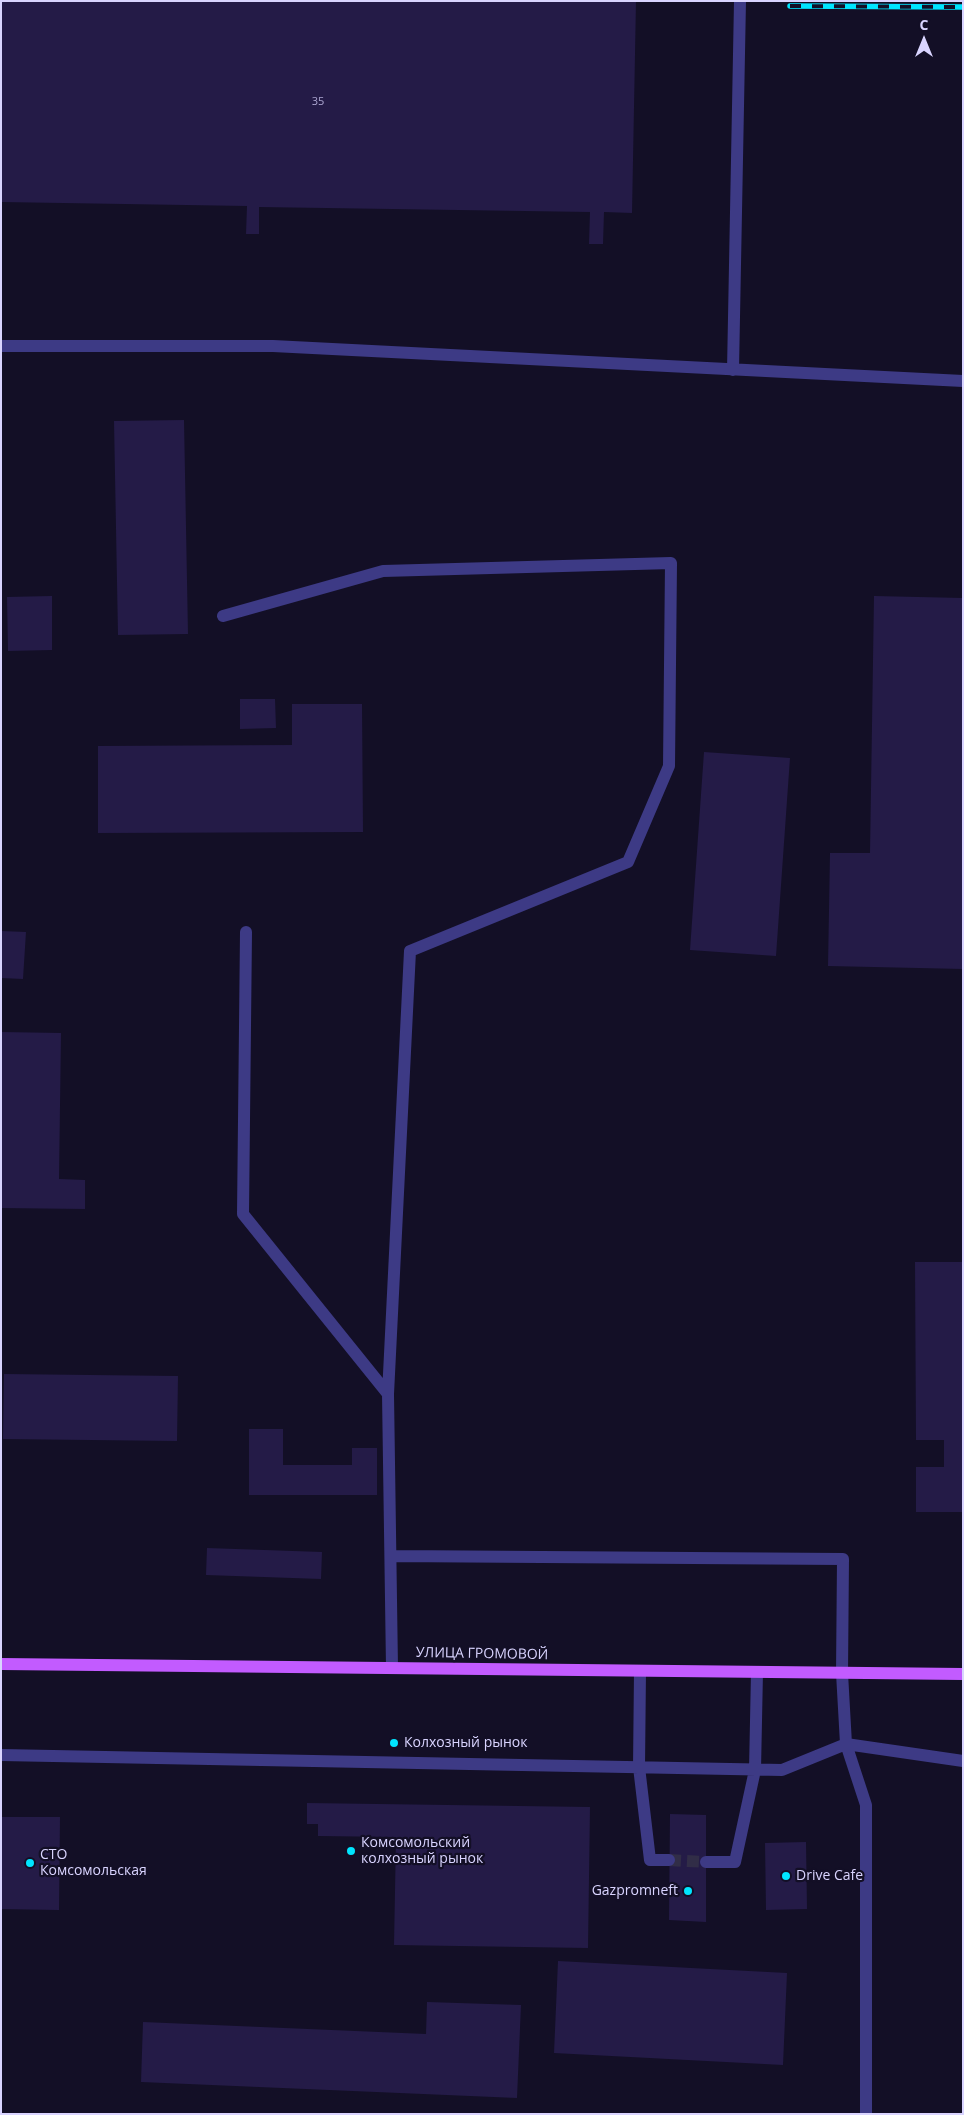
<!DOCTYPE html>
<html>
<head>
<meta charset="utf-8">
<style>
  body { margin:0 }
  #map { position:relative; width:964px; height:2115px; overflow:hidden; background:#130f26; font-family:"Open Sans",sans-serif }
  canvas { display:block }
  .frame { position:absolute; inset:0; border:2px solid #d9d4ff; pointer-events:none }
  .north { position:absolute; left:899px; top:15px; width:50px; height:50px; -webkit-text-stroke:4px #130f26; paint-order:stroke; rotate:0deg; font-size:14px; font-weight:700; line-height:20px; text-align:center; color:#d9d4ff }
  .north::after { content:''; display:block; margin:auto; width:18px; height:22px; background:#d9d4ff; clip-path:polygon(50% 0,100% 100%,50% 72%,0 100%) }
</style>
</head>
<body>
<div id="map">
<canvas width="964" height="2115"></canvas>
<div class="frame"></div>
<div class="north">С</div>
</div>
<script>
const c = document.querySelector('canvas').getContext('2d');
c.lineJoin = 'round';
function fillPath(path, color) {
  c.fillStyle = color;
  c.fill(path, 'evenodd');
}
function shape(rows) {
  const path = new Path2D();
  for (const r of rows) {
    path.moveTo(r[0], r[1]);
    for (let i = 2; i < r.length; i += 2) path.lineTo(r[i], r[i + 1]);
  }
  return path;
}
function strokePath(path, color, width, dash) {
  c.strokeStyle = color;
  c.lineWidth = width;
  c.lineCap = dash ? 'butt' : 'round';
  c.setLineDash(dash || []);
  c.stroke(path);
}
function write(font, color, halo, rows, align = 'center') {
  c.font = font + ' "Open Sans",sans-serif';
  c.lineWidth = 4.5;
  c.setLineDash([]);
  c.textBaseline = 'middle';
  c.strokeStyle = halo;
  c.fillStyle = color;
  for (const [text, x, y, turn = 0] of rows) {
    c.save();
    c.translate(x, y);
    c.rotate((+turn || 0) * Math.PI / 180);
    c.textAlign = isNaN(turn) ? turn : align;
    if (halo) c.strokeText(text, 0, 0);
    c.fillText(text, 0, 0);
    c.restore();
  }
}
fillPath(shape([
  [1,1,636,1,632,213,604,212,603,244,589,244,590,212,259,207,259,234,246,234,247,206,1,202],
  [184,420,188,634,118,635,114,421],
  [52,596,52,650,8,651,7,597],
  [874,596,963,598,963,969,828,966,830,853,870,853],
  [240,699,275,699,276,728,240,729],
  [292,704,362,704,363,832,98,833,98,746,292,745],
  [704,752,790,758,776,956,690,950],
  [1,931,26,932,23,979,1,978],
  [1,1032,61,1033,59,1179,85,1180,85,1209,1,1208],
  [915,1262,963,1262,963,1512,916,1512,916,1467,944,1467,944,1440,916,1440],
  [4,1374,178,1376,177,1441,3,1439],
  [249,1429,283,1429,283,1465,352,1465,352,1448,377,1448,377,1495,249,1495],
  [207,1548,322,1552,321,1579,206,1575],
  [307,1803,590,1807,588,1948,394,1945,396,1837,318,1836,318,1824,307,1824],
  [670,1814,706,1815,706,1922,669,1920],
  [1,1817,60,1817,59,1910,1,1909],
  [806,1842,807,1909,766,1910,765,1843],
  [558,1961,787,1973,783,2065,554,2053],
  [427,2002,521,2005,517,2098,141,2082,143,2022,426,2034]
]), '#241b47');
strokePath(shape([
  [669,1860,706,1862]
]), '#312d47', 12, [12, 6]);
strokePath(shape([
  [1,346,273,346,963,381],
  [733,370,740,1],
  [223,616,383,571,671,563,669,766,628,862,410,951,388,1394,392,1668],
  [246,932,243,1214,388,1394],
  [391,1556,843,1559,842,1673,846,1744,866,1805,866,2114],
  [640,1671,639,1767,650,1860,669,1860],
  [1,1755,782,1770,846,1744,963,1761],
  [706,1862,735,1862,755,1770,757,1672]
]), '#3d3a85', 12);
strokePath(shape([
  [1,1664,963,1674]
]), '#c25bff', 12);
const rail = shape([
  [790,6,963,7]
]);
strokePath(rail, '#00e5ff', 5.5);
strokePath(rail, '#130f26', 4, [11]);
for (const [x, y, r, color] of [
  [394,1743,5,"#00e5ff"],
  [351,1851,5,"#00e5ff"],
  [30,1863,5,"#00e5ff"],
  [786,1876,5,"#00e5ff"],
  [688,1891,5,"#00e5ff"]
]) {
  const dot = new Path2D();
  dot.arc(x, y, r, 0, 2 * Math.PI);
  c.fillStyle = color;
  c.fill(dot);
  strokePath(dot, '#130f26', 2);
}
write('11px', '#aca6d1', null, [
  ["35",318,102]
]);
write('14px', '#d9d4ff', '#130f26', [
  ["УЛИЦА ГРОМОВОЙ",482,1654,1]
]);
write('14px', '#d9d4ff', '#130f26', [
  ["Колхозный рынок",404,1743],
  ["Комсомольский",361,1843],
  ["колхозный рынок",361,1859],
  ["СТО",40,1855],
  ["Комсомольская",40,1871],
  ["Drive Cafe",796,1876],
  ["Gazpromneft",678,1891,"right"]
], 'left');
</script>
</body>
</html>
